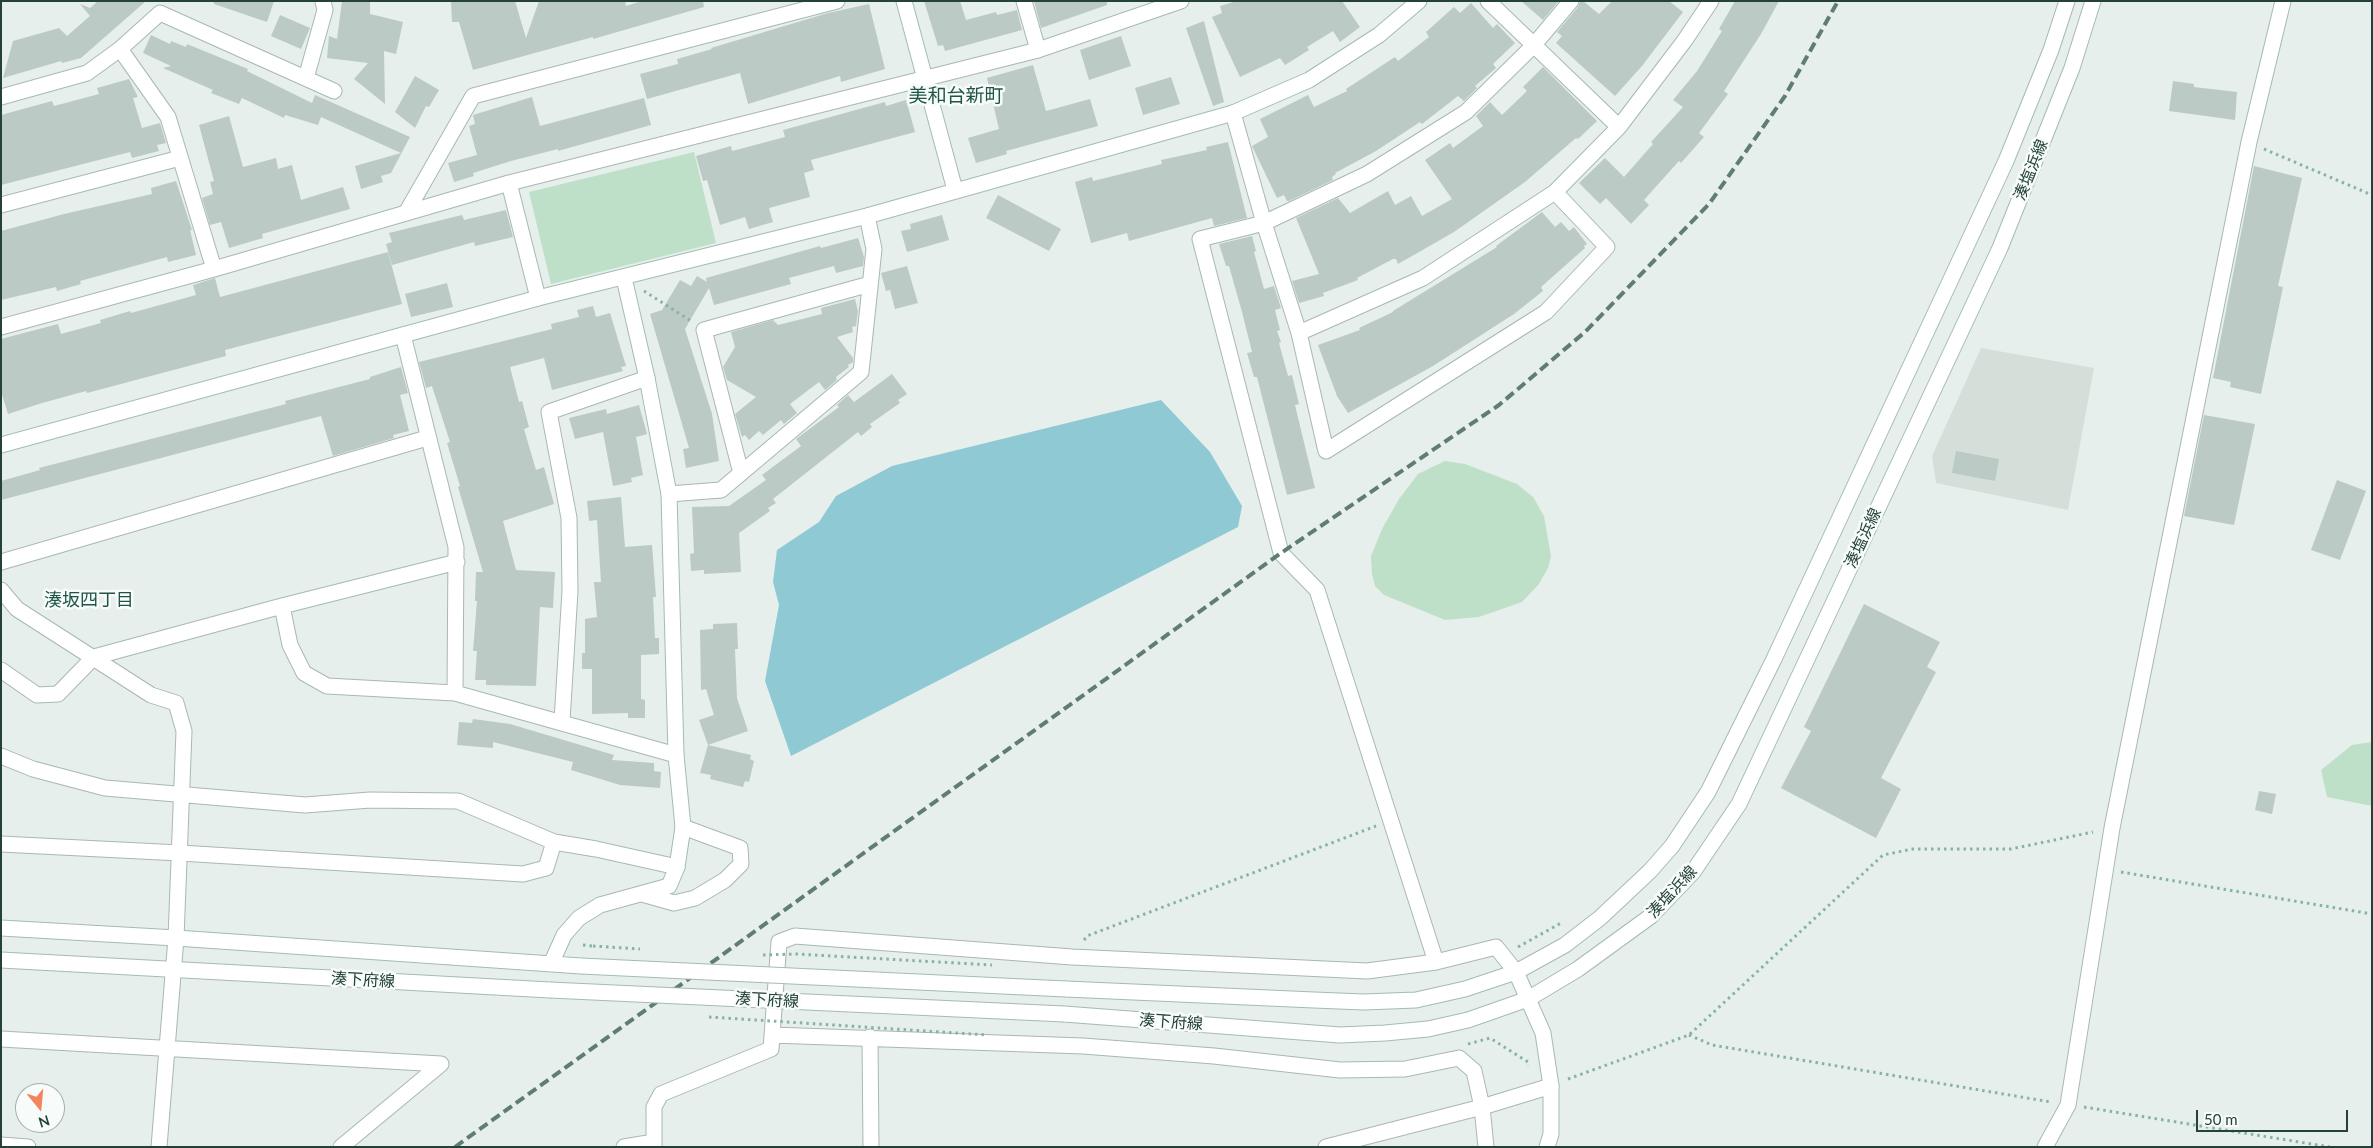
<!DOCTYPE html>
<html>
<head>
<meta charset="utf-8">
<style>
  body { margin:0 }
  #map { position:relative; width:2373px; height:1148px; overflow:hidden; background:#e6efeb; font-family:Lato,sans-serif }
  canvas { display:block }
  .frame { position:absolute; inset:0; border:2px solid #24423a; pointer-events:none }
  .north { position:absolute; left:15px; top:1083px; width:50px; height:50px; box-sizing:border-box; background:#f7fbf9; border:1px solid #a3b1ad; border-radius:50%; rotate:163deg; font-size:14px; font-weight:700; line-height:20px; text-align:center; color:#24423a }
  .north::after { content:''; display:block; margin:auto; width:18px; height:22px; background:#f4845f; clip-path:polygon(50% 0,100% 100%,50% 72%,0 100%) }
  .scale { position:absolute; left:2196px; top:1110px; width:152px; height:22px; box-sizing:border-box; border:2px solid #24423a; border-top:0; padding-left:6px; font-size:15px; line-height:18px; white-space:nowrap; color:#24423a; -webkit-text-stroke:4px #f7fbf9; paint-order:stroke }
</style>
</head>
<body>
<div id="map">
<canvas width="2373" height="1148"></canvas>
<div class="frame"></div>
<div class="north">N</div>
<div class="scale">50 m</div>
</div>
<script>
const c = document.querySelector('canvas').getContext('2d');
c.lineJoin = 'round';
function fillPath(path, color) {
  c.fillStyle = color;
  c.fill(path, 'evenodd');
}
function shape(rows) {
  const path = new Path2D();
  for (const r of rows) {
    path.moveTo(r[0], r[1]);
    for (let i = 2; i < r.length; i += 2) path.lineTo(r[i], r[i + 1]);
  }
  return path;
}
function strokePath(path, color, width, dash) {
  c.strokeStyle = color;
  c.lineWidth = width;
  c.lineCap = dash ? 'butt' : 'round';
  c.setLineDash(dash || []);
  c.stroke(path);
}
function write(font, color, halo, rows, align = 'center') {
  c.font = font + ' Lato,"Noto Sans JP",sans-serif';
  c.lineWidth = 5;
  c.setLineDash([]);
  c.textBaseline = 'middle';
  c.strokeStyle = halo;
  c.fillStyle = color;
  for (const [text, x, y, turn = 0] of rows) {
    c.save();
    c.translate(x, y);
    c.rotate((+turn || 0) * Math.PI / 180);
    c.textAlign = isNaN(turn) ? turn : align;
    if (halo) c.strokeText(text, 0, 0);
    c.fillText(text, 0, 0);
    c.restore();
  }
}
fillPath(shape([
  [1981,348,2094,368,2068,510,1936,483,1932,456]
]), '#d4dfda');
fillPath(shape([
  [694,152,716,243,551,284,529,192],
  [1445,461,1465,464,1517,484,1533,497,1544,516,1551,556,1548,568,1539,584,1522,602,1479,617,1445,620,1384,595,1375,586,1372,574,1371,556,1382,529,1399,499,1418,474],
  [2372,742,2372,806,2327,797,2321,770,2352,745]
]), '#bfe0c8');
fillPath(shape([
  [1161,400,1210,452,1242,506,1238,527,791,756,765,681,779,605,773,582,777,550,819,522,836,496,892,466]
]), '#8ec9d4');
fillPath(shape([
  [98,1,146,1,81,58,62,63,61,61,3,78,13,41,59,28,67,36,90,16,80,4,90,8],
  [214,1,274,1,267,22,214,4],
  [342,1,370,1,370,14,403,22,396,54,384,51,385,104,354,79,368,63,327,58,329,36,337,39],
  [451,1,515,1,526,38,539,1,625,1,626,6,642,1,703,1,704,7,593,39,593,37,473,70,459,22,452,22],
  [924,1,960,1,966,20,996,12,997,15,1017,10,1022,30,945,51,943,45,938,46],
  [1034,1,1107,1,1107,5,1041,28],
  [1237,1,1342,1,1360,27,1340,42,1333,31,1307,47,1309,50,1285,65,1280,58,1240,77,1212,17,1222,13,1220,6],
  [1521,1,1559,1,1543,20],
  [1580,1,1583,1,1599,14,1612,1,1669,1,1683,12,1642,66,1615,96,1556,43,1562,36,1557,32,1578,7],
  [1735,1,1779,1,1761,34,1724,91,1728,94,1699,133,1704,137,1681,163,1679,161,1644,200,1649,205,1631,224,1606,198,1600,204,1579,183,1605,158,1624,177,1653,144,1651,142,1683,107,1673,100,1697,71,1722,31,1719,29],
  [1471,3,1493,28,1497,24,1515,43,1493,64,1496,68,1475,86,1477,88,1464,101,1458,96,1422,124,1420,122,1376,151,1335,173,1336,174,1332,177,1333,180,1289,201,1287,201,1284,195,1277,198,1252,146,1268,137,1260,119,1308,95,1314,107,1347,91,1346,89,1395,57,1398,61,1429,37,1426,32,1454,7,1460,13],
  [869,4,885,69,841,82,840,76,748,104,740,73,647,99,640,74,678,64,677,59,712,49,711,48,828,13],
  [280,15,310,28,301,49,271,36],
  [1204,21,1224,102,1213,106,1186,28],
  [151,35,170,44,171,41,186,47,187,44,248,69,247,71,312,103,315,95,410,137,391,173,381,176,383,182,361,189,355,166,401,153,321,117,318,125,285,115,284,118,242,98,239,104,211,93,213,90,163,68,171,66,143,53],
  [1121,36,1131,66,1089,80,1080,50],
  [1033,65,1046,111,1090,99,1098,126,1006,151,1007,154,976,163,968,138,999,129,987,78],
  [1543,67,1597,121,1578,139,1576,138,1525,182,1454,232,1398,264,1396,259,1393,259,1357,278,1358,280,1323,293,1324,296,1299,303,1292,281,1319,274,1296,218,1338,198,1350,213,1388,191,1395,205,1411,196,1422,216,1452,199,1425,160,1450,143,1453,148,1483,126,1476,116,1490,102,1502,115,1527,91,1523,87],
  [415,76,439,90,429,107,426,106,415,128,395,112],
  [1171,77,1180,104,1143,115,1135,88],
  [129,79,138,97,133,98,142,128,160,123,166,143,157,145,159,151,132,158,130,152,1,185,1,115,52,101,54,106,99,94,97,88],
  [2173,81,2194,84,2194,87,2237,92,2235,120,2169,111],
  [532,97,540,126,644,98,651,125,558,151,558,149,511,161,473,173,474,176,454,182,448,163,477,155,469,126,475,124,473,115],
  [906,100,915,132,811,160,814,170,804,173,810,197,769,208,773,222,749,229,745,217,720,225,707,180,703,181,696,156,731,146,732,151,785,137,783,130,885,102,886,106],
  [229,116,243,167,276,158,278,169,292,165,301,200,343,187,350,209,262,234,263,238,229,248,221,222,210,225,202,198,213,194,210,182,214,181,199,125],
  [1228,142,1247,218,1214,226,1212,218,1129,241,1127,233,1091,243,1075,182,1092,177,1093,181,1162,164,1161,160,1207,150,1206,147],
  [2254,166,2302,178,2278,286,2283,287,2261,394,2230,387,2231,382,2213,378],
  [176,181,192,230,190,230,196,255,168,262,167,257,80,281,81,284,57,291,56,287,1,300,1,231,64,214,152,194,151,188],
  [998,195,1061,229,1049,251,986,218],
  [506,210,513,237,475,246,474,242,392,265,386,244,392,242,389,233,462,215,464,220],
  [1542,212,1555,227,1561,222,1569,231,1574,227,1587,244,1584,246,1585,248,1541,287,1543,291,1514,314,1433,366,1348,413,1337,396,1318,345,1360,330,1359,328,1393,312,1393,311,1497,247,1496,246],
  [942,215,949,240,907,252,901,231,911,229,910,224],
  [1252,236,1256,251,1254,252,1264,289,1274,286,1281,308,1275,310,1280,330,1277,331,1281,342,1279,343,1288,376,1292,375,1299,404,1295,405,1315,488,1287,495,1257,377,1254,377,1247,353,1252,352,1242,312,1229,266,1226,266,1219,244],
  [858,238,864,257,863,266,836,273,834,266,789,278,791,284,714,305,709,288,685,329,712,414,719,461,686,468,683,449,689,448,650,314,662,310,680,280,691,286,697,276,707,282,706,278,820,246,821,248],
  [388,252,402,304,225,350,226,356,87,393,86,391,42,403,8,414,1,391,1,339,58,324,61,334,101,323,100,320,130,311,131,313,196,295,193,285,215,278,220,297],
  [907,266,918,303,895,309,890,290,886,291,881,273],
  [447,283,453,307,411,317,405,294],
  [855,299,858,311,856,326,852,327,853,332,837,337,853,358,853,362,848,365,849,367,836,377,837,380,825,390,819,382,790,404,797,413,784,424,781,420,763,435,759,431,749,440,745,435,742,437,735,414,756,397,727,380,723,367,735,347,731,332,773,320,778,325,822,314,821,308],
  [593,306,596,317,610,313,626,366,621,367,623,371,552,390,544,358,510,367,519,402,522,401,529,427,524,429,536,470,544,467,554,504,503,521,516,570,555,572,553,608,540,607,536,686,486,685,486,680,475,680,477,651,473,651,477,601,475,601,476,572,483,572,458,487,460,486,447,443,450,442,432,386,426,388,419,362,552,329,551,324,579,317,577,310],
  [401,367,408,393,400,395,409,431,393,435,394,438,333,456,321,416,1,500,1,481,40,470,39,468,286,404,285,401,370,379,370,377],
  [892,374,907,394,898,400,900,403,870,424,872,427,861,436,858,432,773,499,776,503,768,508,770,511,739,533,741,572,704,574,704,570,691,571,690,554,694,553,692,507,729,506,766,480,762,475,801,446,796,439,839,407,837,405,848,395,854,402],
  [639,405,647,434,636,437,643,475,631,478,632,482,613,486,603,432,575,439,569,418,606,409,607,414],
  [2204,415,2255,424,2234,525,2184,516],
  [1956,451,1999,459,1995,481,1952,473],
  [2337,480,2366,491,2340,560,2311,550],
  [621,497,625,547,652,545,656,597,653,597,655,638,659,638,659,654,641,655,641,699,645,700,645,718,628,718,628,713,592,714,592,669,582,669,582,653,585,653,585,619,597,617,594,582,601,582,597,520,589,521,587,501],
  [1864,604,1940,642,1927,667,1936,672,1881,778,1901,789,1876,838,1781,788,1811,731,1804,727],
  [737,623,738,649,735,649,737,698,748,731,708,745,751,755,750,759,754,761,749,782,745,781,743,787,710,779,711,775,700,773,708,745,699,720,714,715,706,689,701,690,700,630,713,629,713,624],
  [473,719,510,724,614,755,612,760,654,763,654,771,661,772,660,788,620,785,571,770,573,762,493,742,493,748,457,745,459,722,472,723],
  [2259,791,2276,794,2272,814,2255,810]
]), '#bbcac4');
const street = shape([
  [1024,1,1038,50],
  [1488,1,1619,127],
  [120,49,168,117,214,269],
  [306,78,325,10,323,1],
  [1,97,87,73,120,49,160,13,334,91],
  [1233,113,1264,223,1299,333,1326,451,1546,312,1607,247,1555,192],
  [509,183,538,298],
  [1,205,180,158],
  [406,213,473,96,837,1],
  [1,327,214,269,509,183,1038,50,1181,1],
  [1299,333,1423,278,1555,192,1619,127,1685,40,1711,1],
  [403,335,456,547,455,693],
  [741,473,704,330,870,284],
  [669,494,721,490,861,372,874,249,867,216],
  [1,562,427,438],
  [1,590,17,609,151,695,176,703,184,731,176,938,159,1147],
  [282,606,290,645,304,673,327,686,455,693,676,755],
  [1,670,37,695,58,694,94,657,282,606,457,562],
  [562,721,570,591,569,518,549,412,647,378],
  [1,756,33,769,105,788,305,805,370,800,458,801,554,842,596,849,677,867],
  [1,844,180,853,523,874,546,868,554,842],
  [642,894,674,903,695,898,725,880,741,864,740,848,683,827],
  [1436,962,1317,590,1281,553,1200,239,1264,223,1367,174,1466,112,1533,46,1571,1],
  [772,1035,1083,1046,1214,1056,1340,1070,1405,1069,1459,1058,1474,1071,1482,1107,1486,1147],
  [870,1037,871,1147],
  [1,1039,441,1064,341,1147],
  [1,1145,28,1147],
  [624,1147,654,1142],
  [654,1147,654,1107,661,1094,771,1049,779,942,795,936,1072,957,1367,971,1436,962,1496,947,1516,972],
  [1326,1147,1482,1107,1551,1086],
  [2045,1147,2068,1105,2112,828,2249,142,2283,1]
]);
const secondary = shape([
  [904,1,955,190],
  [1,445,538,298,867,216,1233,113,1309,80,1379,35,1419,1],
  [1,928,176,938,581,966],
  [1,960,550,990],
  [551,964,564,935,579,918,600,905,669,886,677,867,683,827,676,755,669,494,647,378,624,278],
  [1516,972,1543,1033,1551,1086,1551,1134,1547,1147],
  [1066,989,1314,1000,1364,1002,1416,1000,1465,989,1516,972,1565,945,1600,918,1650,871,1672,846,1708,792,1774,659,2006,161,2051,50,2067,1],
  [1064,1014,1340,1035,1385,1033,1428,1029,1468,1020,1528,999,1578,969,1651,916,1693,872,1739,804,2000,248,2072,68,2093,1]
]);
strokePath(street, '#a8b8b2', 17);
strokePath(secondary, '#a4bbb3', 17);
strokePath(shape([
  [2264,149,2372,195],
  [644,291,691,321],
  [2121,872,2372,914],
  [1084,940,1087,936,1376,826],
  [583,945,593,946],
  [1518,947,1561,923],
  [1689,1035,1712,1045,2051,1102],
  [1468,1044,1490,1038,1528,1062,1528,1066],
  [1568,1079,1689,1035,1883,855,1913,849,2011,849,2093,832],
  [2084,1107,2330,1147]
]), '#86b3a5', 3, [2.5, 4]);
strokePath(street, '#fff', 15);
strokePath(secondary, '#fff', 15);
strokePath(shape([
  [455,1147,1281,553,1499,405,1585,332,1709,204,1785,96,1838,1]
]), '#5f7d75', 4, [10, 5]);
const secondaryBridge = shape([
  [581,966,1066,989],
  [550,990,1064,1014]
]);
strokePath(secondaryBridge, '#a4bbb3', 17, []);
strokePath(shape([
  [593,946,640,949],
  [763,955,796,954,992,965],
  [709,1017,988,1035]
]), '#86b3a5', 3, [2.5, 4]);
strokePath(secondaryBridge, '#fff', 15);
write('16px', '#24423a', '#f7fbf9', [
  ["湊塩浜線",2031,170,-68],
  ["湊塩浜線",1863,538,-65],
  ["湊塩浜線",1672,892,-47],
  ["湊下府線",363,980,3],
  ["湊下府線",767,1000,3],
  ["湊下府線",1171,1022,4]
]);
write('18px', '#1f5548', '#f7fbf9', [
  ["湊坂四丁目",89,600]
]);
write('19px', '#1f5548', '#f7fbf9', [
  ["美和台新町",956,96]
]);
</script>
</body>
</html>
